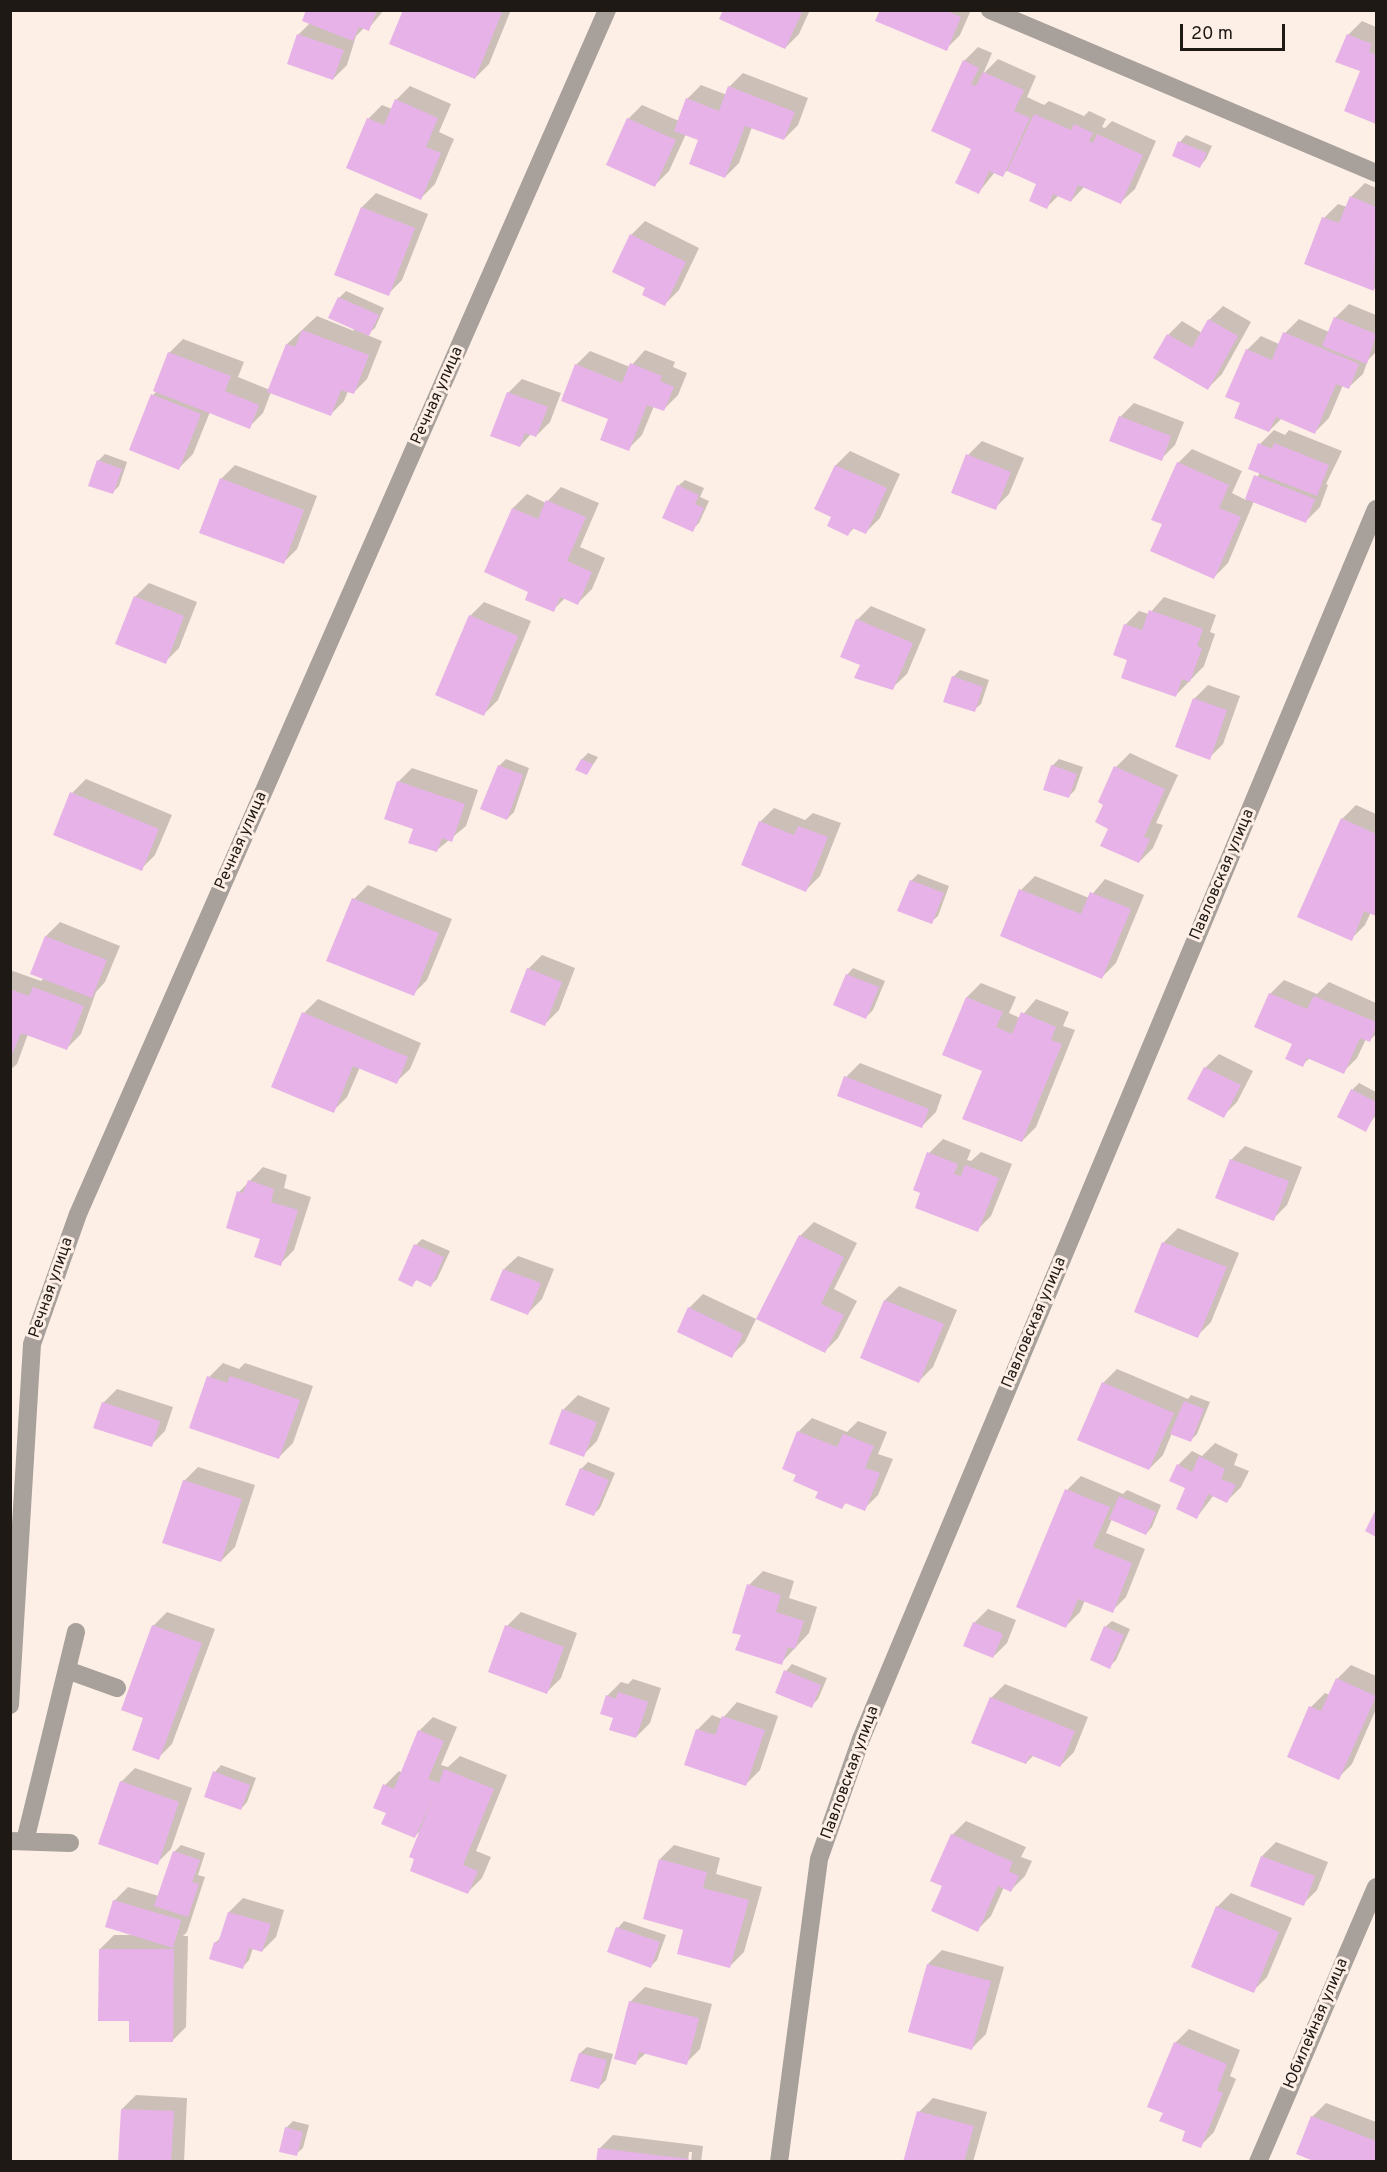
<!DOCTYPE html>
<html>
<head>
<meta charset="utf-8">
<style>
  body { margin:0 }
  #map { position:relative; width:1387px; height:2172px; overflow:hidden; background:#feefe6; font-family:Overpass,sans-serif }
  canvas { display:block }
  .frame { position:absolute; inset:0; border:12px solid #1f1915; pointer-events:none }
  .scale { position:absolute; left:1180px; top:24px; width:105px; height:27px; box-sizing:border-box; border:3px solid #1f1915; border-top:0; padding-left:8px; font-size:18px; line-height:21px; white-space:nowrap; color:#1f1915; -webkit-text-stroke:4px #feefe6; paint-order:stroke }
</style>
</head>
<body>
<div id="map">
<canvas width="1387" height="2172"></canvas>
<div class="frame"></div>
<div class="scale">20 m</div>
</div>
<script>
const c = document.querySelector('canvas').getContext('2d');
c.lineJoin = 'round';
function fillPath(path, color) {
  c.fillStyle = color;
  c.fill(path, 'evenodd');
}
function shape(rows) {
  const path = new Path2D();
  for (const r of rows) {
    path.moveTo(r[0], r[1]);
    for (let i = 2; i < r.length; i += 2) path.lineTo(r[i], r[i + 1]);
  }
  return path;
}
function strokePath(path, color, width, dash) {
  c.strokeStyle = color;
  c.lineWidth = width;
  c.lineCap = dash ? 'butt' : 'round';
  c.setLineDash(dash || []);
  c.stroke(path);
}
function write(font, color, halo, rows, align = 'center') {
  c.font = font + ' Overpass,sans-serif';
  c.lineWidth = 6;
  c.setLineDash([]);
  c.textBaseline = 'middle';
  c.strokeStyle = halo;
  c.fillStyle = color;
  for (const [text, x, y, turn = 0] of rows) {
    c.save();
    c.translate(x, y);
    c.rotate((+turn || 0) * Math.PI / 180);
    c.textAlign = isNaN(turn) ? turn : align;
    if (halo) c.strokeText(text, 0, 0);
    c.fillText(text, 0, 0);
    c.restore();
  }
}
fillPath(shape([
  [307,10,384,10,368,29,364,28,356,36,347,65,333,79,298,35,310,23],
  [404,10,511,10,489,64,475,78],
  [724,10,810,10,799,34,785,48],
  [881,10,971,10,960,35,946,49],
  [1362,21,1376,27,1376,122,1346,111,1362,71,1348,35],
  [978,47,992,53,983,74,998,59,1036,76,1027,97,1044,105,1049,101,1084,116,1089,111,1106,119,1102,127,1105,128,1112,121,1156,141,1135,189,1121,202,1085,186,1071,201,1059,195,1046,208,1038,184,1008,170,1002,175,995,172,979,192,964,61],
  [743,73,808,98,798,125,784,139,752,127,739,163,725,177,700,139,686,134,669,171,655,185,628,119,642,105,679,121,687,99,701,85,727,95,729,87],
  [410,86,451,104,439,132,454,139,435,184,421,198,368,119,382,105,392,109,396,100],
  [1186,135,1212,146,1206,159,1200,166,1174,156,1180,142],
  [1365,183,1376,188,1376,287,1374,289,1324,218,1338,204,1347,207,1351,197],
  [376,193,428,214,402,280,388,294,336,274,362,207],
  [645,221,699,248,679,290,665,304,647,288,631,235],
  [346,291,384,308,375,328,367,335,382,341,367,379,353,393,348,391,344,401,330,415,271,392,263,413,249,427,210,412,193,454,179,468,153,395,157,391,169,353,183,339,244,362,238,377,270,390,287,344,317,316,354,331,339,298],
  [1349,304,1376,315,1376,352,1368,360,1363,374,1349,387,1343,385,1329,418,1315,432,1282,418,1269,431,1242,403,1247,350,1261,336,1279,344,1285,333,1299,319,1329,332,1335,318],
  [1223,306,1251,322,1222,374,1208,388,1168,335,1182,321,1202,333,1209,320],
  [645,350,675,362,673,367,687,373,678,395,664,409,654,406,642,435,628,449,576,365,590,351,630,367],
  [522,379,561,393,550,422,536,436,531,434,520,446,508,393],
  [1134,403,1184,422,1175,445,1161,459,1120,417],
  [1274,430,1285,435,1289,430,1342,451,1326,484,1328,485,1320,507,1306,521,1254,501,1228,563,1214,577,1164,524,1178,463,1192,449,1242,471,1232,493,1246,500,1260,472,1260,444],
  [982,441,1024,458,1009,494,995,508,953,492,968,455],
  [850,451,900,474,880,518,866,532,855,527,848,534,833,516,816,509,836,465],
  [105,454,127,462,119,486,112,493,98,461],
  [235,465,317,496,297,549,283,563,221,479],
  [685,480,704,488,700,497,709,501,699,523,692,530,678,486],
  [561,487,599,503,580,547,605,558,592,589,578,603,566,597,553,610,530,591,486,572,513,508,527,494,546,503],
  [149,583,197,602,179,648,165,662,135,597],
  [1164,597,1216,615,1210,632,1215,634,1204,666,1176,695,1125,625,1139,611,1149,614],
  [484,602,531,621,498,700,484,714,470,616],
  [871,606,926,629,907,674,892,688,862,664,857,620],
  [960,670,989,680,981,704,974,710,953,677],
  [1208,685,1240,696,1223,744,1209,758,1194,699],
  [588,753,598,757,587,774,582,759],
  [1130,753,1178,775,1156,823,1163,825,1153,848,1139,862,1110,828,1105,804,1100,801,1116,767],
  [506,759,529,768,514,812,507,819,499,766],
  [1059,759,1083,767,1075,790,1069,796,1052,766],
  [412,768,478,790,466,826,437,850,415,829,398,782],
  [86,779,172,815,155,855,141,869,72,793],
  [1356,805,1376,814,1376,915,1371,912,1365,925,1351,939,1342,819],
  [774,808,805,820,813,813,841,823,820,876,806,890,760,822],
  [918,874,949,886,938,916,931,922,911,881],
  [1035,876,1089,898,1105,879,1144,895,1116,963,1102,977,1021,890],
  [368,885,452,919,427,980,413,994,328,960,354,899],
  [60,922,120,946,105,982,96,992,81,1034,67,1048,28,1034,17,1064,10,1070,10,970,41,981,44,978,46,936],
  [542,955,575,968,559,1010,545,1024,528,969],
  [853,968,885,981,873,1010,866,1017,847,975],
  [1284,980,1317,994,1329,982,1376,1003,1376,1034,1370,1040,1366,1039,1357,1058,1343,1072,1310,1058,1302,1065,1270,994],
  [981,983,1016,997,1009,1013,1020,1018,1036,999,1069,1012,1063,1026,1075,1030,1036,1127,1022,1141,984,1070,944,1054,967,997],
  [318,999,421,1043,410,1069,396,1082,360,1067,347,1097,333,1111,304,1013],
  [1219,1054,1253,1071,1237,1102,1223,1116,1205,1068],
  [860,1063,942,1095,936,1112,922,1126,846,1077],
  [1359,1083,1376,1092,1376,1115,1365,1130,1352,1090],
  [943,1139,971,1150,967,1160,971,1161,981,1152,1012,1164,991,1216,977,1230,922,1193,929,1153],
  [1245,1146,1302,1167,1287,1205,1273,1219,1231,1160],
  [263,1167,287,1175,284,1188,311,1197,294,1250,280,1264,262,1238,239,1192],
  [814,1222,857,1243,834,1289,857,1301,838,1338,824,1352,800,1236],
  [1178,1228,1239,1253,1211,1322,1197,1336,1136,1311,1164,1242],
  [422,1239,450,1251,437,1279,431,1285,417,1279,412,1285,416,1245],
  [518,1256,554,1269,542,1299,528,1313,504,1269],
  [899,1286,957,1310,933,1367,919,1381,862,1357,885,1300],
  [703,1294,756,1319,745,1342,731,1356,689,1308],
  [223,1363,239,1369,245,1363,313,1386,293,1443,279,1457,209,1377],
  [1117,1369,1188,1399,1191,1395,1210,1402,1197,1434,1191,1440,1172,1433,1163,1455,1149,1469,1103,1383],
  [117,1389,173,1407,165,1431,151,1445,103,1403],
  [578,1395,610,1408,597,1441,583,1455,551,1443,564,1409],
  [812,1418,847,1432,858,1421,887,1432,878,1454,893,1459,878,1495,864,1509,847,1502,842,1507,798,1474,798,1432],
  [1215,1443,1238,1454,1234,1465,1249,1471,1241,1487,1227,1501,1214,1495,1197,1517,1178,1465,1192,1451,1202,1456],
  [588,1462,615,1473,600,1508,594,1514,581,1469],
  [198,1467,255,1485,235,1547,221,1561,184,1481],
  [1081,1476,1123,1494,1127,1490,1161,1505,1152,1527,1146,1534,1112,1519,1106,1533,1145,1549,1126,1597,1112,1611,1085,1600,1080,1612,1066,1626,1018,1606,1067,1490],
  [763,1571,794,1581,789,1598,817,1607,809,1633,781,1663,743,1634,749,1585],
  [988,1609,1016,1620,1007,1643,993,1657,965,1645,974,1623],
  [167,1612,215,1629,172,1744,158,1758,145,1717,153,1626],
  [521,1612,577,1633,561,1678,547,1692,507,1626],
  [1112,1621,1130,1629,1116,1660,1109,1667,1105,1627],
  [792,1664,827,1678,818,1699,811,1706,786,1671],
  [1351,1665,1376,1676,1376,1709,1352,1764,1338,1778,1289,1756,1311,1707,1325,1693,1330,1695,1337,1679],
  [633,1679,661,1688,650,1723,636,1737,615,1717,607,1696,621,1682,628,1684],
  [1005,1684,1088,1717,1074,1752,1060,1766,1034,1755,1026,1763,991,1698],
  [737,1702,778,1716,760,1770,746,1784,686,1764,698,1729,712,1715,722,1719],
  [433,1717,457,1727,441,1765,448,1767,460,1756,507,1775,476,1851,491,1857,482,1878,468,1892,422,1829,415,1836,388,1812,385,1785,399,1771,402,1773,419,1731],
  [221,1765,256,1778,247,1802,241,1809,215,1772],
  [135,1768,192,1788,171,1849,157,1863,121,1782],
  [966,1821,1026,1847,1021,1857,1032,1861,1025,1876,1011,1890,1004,1887,991,1916,977,1930,944,1885,952,1835],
  [1276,1842,1328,1862,1317,1890,1303,1904,1262,1856],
  [181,1845,205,1853,198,1875,205,1877,187,1932,183,1936,188,1936,186,2027,172,2041,131,2020,100,1949,114,1935,135,1935,114,1901,128,1887,159,1896,174,1852],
  [674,1845,720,1858,716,1874,762,1887,744,1952,730,1966,685,1929,660,1859],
  [1231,1893,1292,1918,1267,1977,1253,1991,1217,1907],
  [243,1898,284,1910,276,1937,262,1951,253,1948,249,1960,243,1967,215,1943,222,1936,229,1912],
  [624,1921,666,1935,657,1960,651,1966,609,1951,618,1928],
  [942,1950,1004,1967,986,2034,972,2048,928,1964],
  [645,1987,712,2004,700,2049,686,2063,646,2053,635,2063,616,2058,631,2001],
  [1189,2029,1240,2050,1230,2076,1236,2079,1214,2132,1200,2146,1187,2130,1165,2112,1175,2043],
  [587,2047,613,2054,606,2080,599,2087,580,2053],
  [136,2095,187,2098,184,2162,120,2162,122,2109],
  [933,2098,987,2112,973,2162,905,2162,919,2112],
  [1326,2103,1376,2122,1376,2162,1321,2162,1312,2117],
  [293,2121,309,2125,303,2148,296,2154,286,2128],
  [613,2135,703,2146,701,2162,691,2162,692,2152,689,2152,688,2162,599,2149]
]), '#0003');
fillPath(shape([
  [306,10,377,10,369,31,359,27,353,41,302,21],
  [403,10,503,10,475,79,389,44],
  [723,10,803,10,785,49,719,19],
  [880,10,945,10,961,17,947,51,875,21],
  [297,34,344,50,333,80,287,64],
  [1347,34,1372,44,1369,52,1376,55,1376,124,1344,111,1360,71,1335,62],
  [963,60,979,68,971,84,976,86,983,72,1024,90,1014,111,1030,118,1003,177,989,171,979,194,955,183,971,149,931,131],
  [728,86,795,112,784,140,745,126,725,178,689,164,698,140,674,131,686,98,719,111],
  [395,99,438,118,426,147,441,153,421,200,346,168,367,118,384,125],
  [1034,114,1071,130,1074,124,1093,133,1089,141,1093,143,1097,134,1143,155,1121,204,1078,185,1071,202,1053,194,1047,209,1029,201,1036,184,1007,171],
  [627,118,676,140,655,187,606,165],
  [1178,141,1207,153,1200,168,1172,156],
  [1350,196,1376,207,1374,291,1304,264,1322,217,1339,223],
  [361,207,415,228,389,296,334,275],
  [630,234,686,262,665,306,642,295,645,288,612,272],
  [338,297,379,315,369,336,328,318],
  [1334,317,1376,334,1367,364,1322,346],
  [1208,319,1238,336,1208,390,1153,358,1167,334,1192,348],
  [302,330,369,355,354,394,341,390,331,416,267,392,286,344,295,347],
  [1283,332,1359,364,1349,389,1336,384,1315,434,1276,417,1269,432,1234,418,1240,403,1225,397,1246,349,1272,360],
  [168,352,231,376,225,391,259,405,250,429,153,391],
  [630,363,662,376,660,381,674,387,664,411,647,405,629,451,600,440,608,419,561,401,575,364,622,383],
  [507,392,548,407,536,437,525,433,520,447,490,436],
  [151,394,201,414,179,470,129,450],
  [1119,416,1171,436,1162,461,1109,441],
  [1258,443,1272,449,1274,443,1329,465,1317,496,1248,469],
  [966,454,1011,472,996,510,951,493],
  [97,460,122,469,113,494,88,486],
  [1177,462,1229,485,1219,508,1241,517,1214,579,1150,551,1162,524,1151,520],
  [835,465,887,488,866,534,852,528,848,536,827,526,831,517,814,509],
  [1254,475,1315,499,1306,523,1245,499],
  [220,478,304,510,284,564,199,533],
  [677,485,699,495,695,504,704,508,693,532,662,518],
  [546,500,586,517,567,561,592,572,578,605,560,597,554,612,525,600,528,592,484,572,512,508,538,519],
  [134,596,184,616,166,664,115,644],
  [1149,610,1203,629,1197,646,1202,648,1190,682,1182,679,1176,697,1121,678,1127,660,1113,655,1124,624,1142,630],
  [469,615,518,636,484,716,435,695],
  [856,619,913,643,893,690,854,678,860,665,840,657],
  [952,676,983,687,975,712,943,702],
  [1193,698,1227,710,1210,760,1175,747],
  [581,759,593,764,587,775,575,770],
  [498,765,523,775,507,820,480,809],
  [1051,765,1077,774,1069,798,1043,790],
  [1114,766,1165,789,1144,837,1150,839,1139,863,1100,846,1108,829,1095,822,1103,805,1098,802],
  [397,781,465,804,452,842,442,838,437,852,408,843,413,829,384,819],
  [70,792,159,829,142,871,53,835],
  [1341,818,1376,834,1376,916,1364,911,1352,941,1297,917],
  [759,821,794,835,798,826,828,837,806,892,741,865],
  [910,880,944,893,932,924,897,911],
  [1019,889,1081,914,1090,892,1131,909,1102,979,1000,936],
  [352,898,439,933,414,996,326,961],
  [45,936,107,960,92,998,30,974],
  [527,968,562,982,545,1026,510,1012],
  [846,974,879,987,866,1019,833,1005],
  [33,987,84,1006,67,1050,21,1033,10,1059,10,989,29,996],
  [1269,993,1307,1009,1314,996,1376,1022,1376,1027,1370,1042,1360,1038,1344,1074,1307,1058,1303,1067,1285,1059,1292,1044,1254,1027],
  [966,997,1003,1012,996,1027,1012,1034,1021,1012,1056,1027,1051,1040,1062,1044,1022,1142,962,1119,982,1071,942,1055],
  [302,1012,408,1057,397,1084,353,1066,334,1113,271,1087],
  [1204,1067,1241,1085,1224,1118,1187,1099],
  [844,1076,929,1109,922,1128,837,1096],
  [1351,1089,1376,1102,1376,1112,1366,1132,1337,1117],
  [927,1152,958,1164,954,1174,961,1176,965,1165,999,1178,978,1232,915,1208,920,1193,913,1190],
  [1230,1159,1289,1181,1274,1221,1215,1198],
  [248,1180,274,1189,271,1202,298,1210,281,1266,254,1257,260,1239,226,1228,237,1191,243,1193],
  [799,1235,844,1257,821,1304,844,1315,825,1353,756,1319],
  [1162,1242,1227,1267,1198,1338,1134,1312],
  [414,1244,444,1257,431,1287,416,1280,412,1287,398,1280],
  [503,1269,541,1283,528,1315,490,1300],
  [884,1300,944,1324,919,1383,860,1358],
  [688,1307,743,1334,732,1358,677,1332],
  [207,1376,227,1383,230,1376,300,1400,279,1459,189,1428],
  [1102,1382,1174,1413,1149,1470,1077,1440],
  [1184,1401,1204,1409,1191,1442,1170,1434],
  [102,1402,160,1421,152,1447,93,1428],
  [562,1409,597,1422,584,1457,549,1444],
  [797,1431,837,1447,843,1434,874,1446,865,1468,880,1473,865,1511,845,1503,842,1509,815,1498,818,1492,793,1481,796,1475,782,1469],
  [1199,1456,1225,1469,1221,1479,1236,1485,1227,1503,1208,1494,1197,1519,1176,1509,1185,1488,1169,1481,1177,1464,1192,1472],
  [580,1468,609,1480,594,1516,565,1505],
  [183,1480,242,1499,221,1562,162,1543],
  [1065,1489,1110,1507,1093,1547,1132,1563,1113,1613,1078,1599,1066,1628,1016,1607],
  [1119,1496,1156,1512,1146,1535,1109,1519],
  [1376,1509,1376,1537,1365,1531],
  [747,1584,781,1595,776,1612,804,1621,795,1649,788,1647,782,1665,735,1650,741,1635,732,1633],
  [973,1622,1003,1634,993,1658,963,1646],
  [152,1625,202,1643,159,1760,132,1750,143,1718,121,1710],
  [505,1625,564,1647,547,1694,488,1672],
  [1104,1626,1124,1635,1110,1669,1090,1660],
  [784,1670,821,1685,812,1708,775,1693],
  [1336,1678,1376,1696,1339,1780,1287,1757,1309,1706,1321,1711],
  [618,1692,648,1702,636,1738,609,1730,613,1718,600,1714,606,1695,616,1699],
  [990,1697,1075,1731,1060,1767,1030,1755,1026,1764,971,1743],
  [722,1716,765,1730,746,1786,684,1765,696,1729,715,1735],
  [418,1730,444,1741,428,1779,439,1783,444,1769,494,1789,463,1865,478,1871,468,1894,410,1871,414,1859,409,1857,433,1798,415,1838,381,1824,386,1813,373,1808,383,1784,394,1789],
  [213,1771,250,1785,241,1810,204,1797],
  [120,1781,179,1802,158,1865,98,1844],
  [951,1834,1013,1862,1009,1871,1019,1876,1011,1892,998,1886,978,1932,931,1911,942,1886,930,1881],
  [173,1851,200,1860,192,1882,199,1884,188,1917,154,1906],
  [1261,1856,1315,1876,1304,1906,1250,1886],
  [659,1859,707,1872,703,1888,749,1900,730,1968,677,1954,683,1930,643,1919],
  [113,1900,181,1920,173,1948,105,1927],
  [1216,1906,1279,1932,1254,1993,1191,1967],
  [228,1912,271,1924,262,1952,249,1948,243,1969,209,1959,214,1942,218,1943],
  [616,1927,660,1942,651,1968,607,1952],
  [99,1949,174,1949,173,2042,129,2042,129,2021,98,2021],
  [927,1964,991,1981,972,2050,908,2032],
  [629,2001,699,2018,687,2065,639,2052,636,2065,614,2059],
  [1174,2042,1227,2064,1217,2090,1223,2093,1201,2148,1182,2141,1185,2131,1159,2121,1163,2113,1147,2107],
  [579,2053,607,2060,599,2089,570,2081],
  [121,2109,174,2111,171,2162,118,2162],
  [917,2111,974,2126,964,2162,903,2162],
  [1311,2116,1376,2141,1376,2162,1316,2162,1296,2154],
  [285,2127,303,2132,297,2156,279,2152],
  [598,2148,689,2159,689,2162,596,2162]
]), '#e6b2e7');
strokePath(shape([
  [990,10,1376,173],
  [67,1670,117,1688],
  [10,1705,32,1344,78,1214,607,10],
  [10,1841,70,1843],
  [25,1841,76,1632],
  [779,2162,819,1859,861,1739,1376,509],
  [1258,2162,1376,1887]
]), '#a7a09b', 18);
write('16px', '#1f1915', '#feefe6', [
  ["Речная улица",438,396,-66],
  ["Речная улица",242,841,-66],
  ["Павловская улица",1223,875,-67],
  ["Речная улица",52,1288,-71],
  ["Павловская улица",1035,1323,-67],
  ["Павловская улица",851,1773,-70],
  ["Юбилейная улица",1317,2024,-67]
]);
</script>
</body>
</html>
